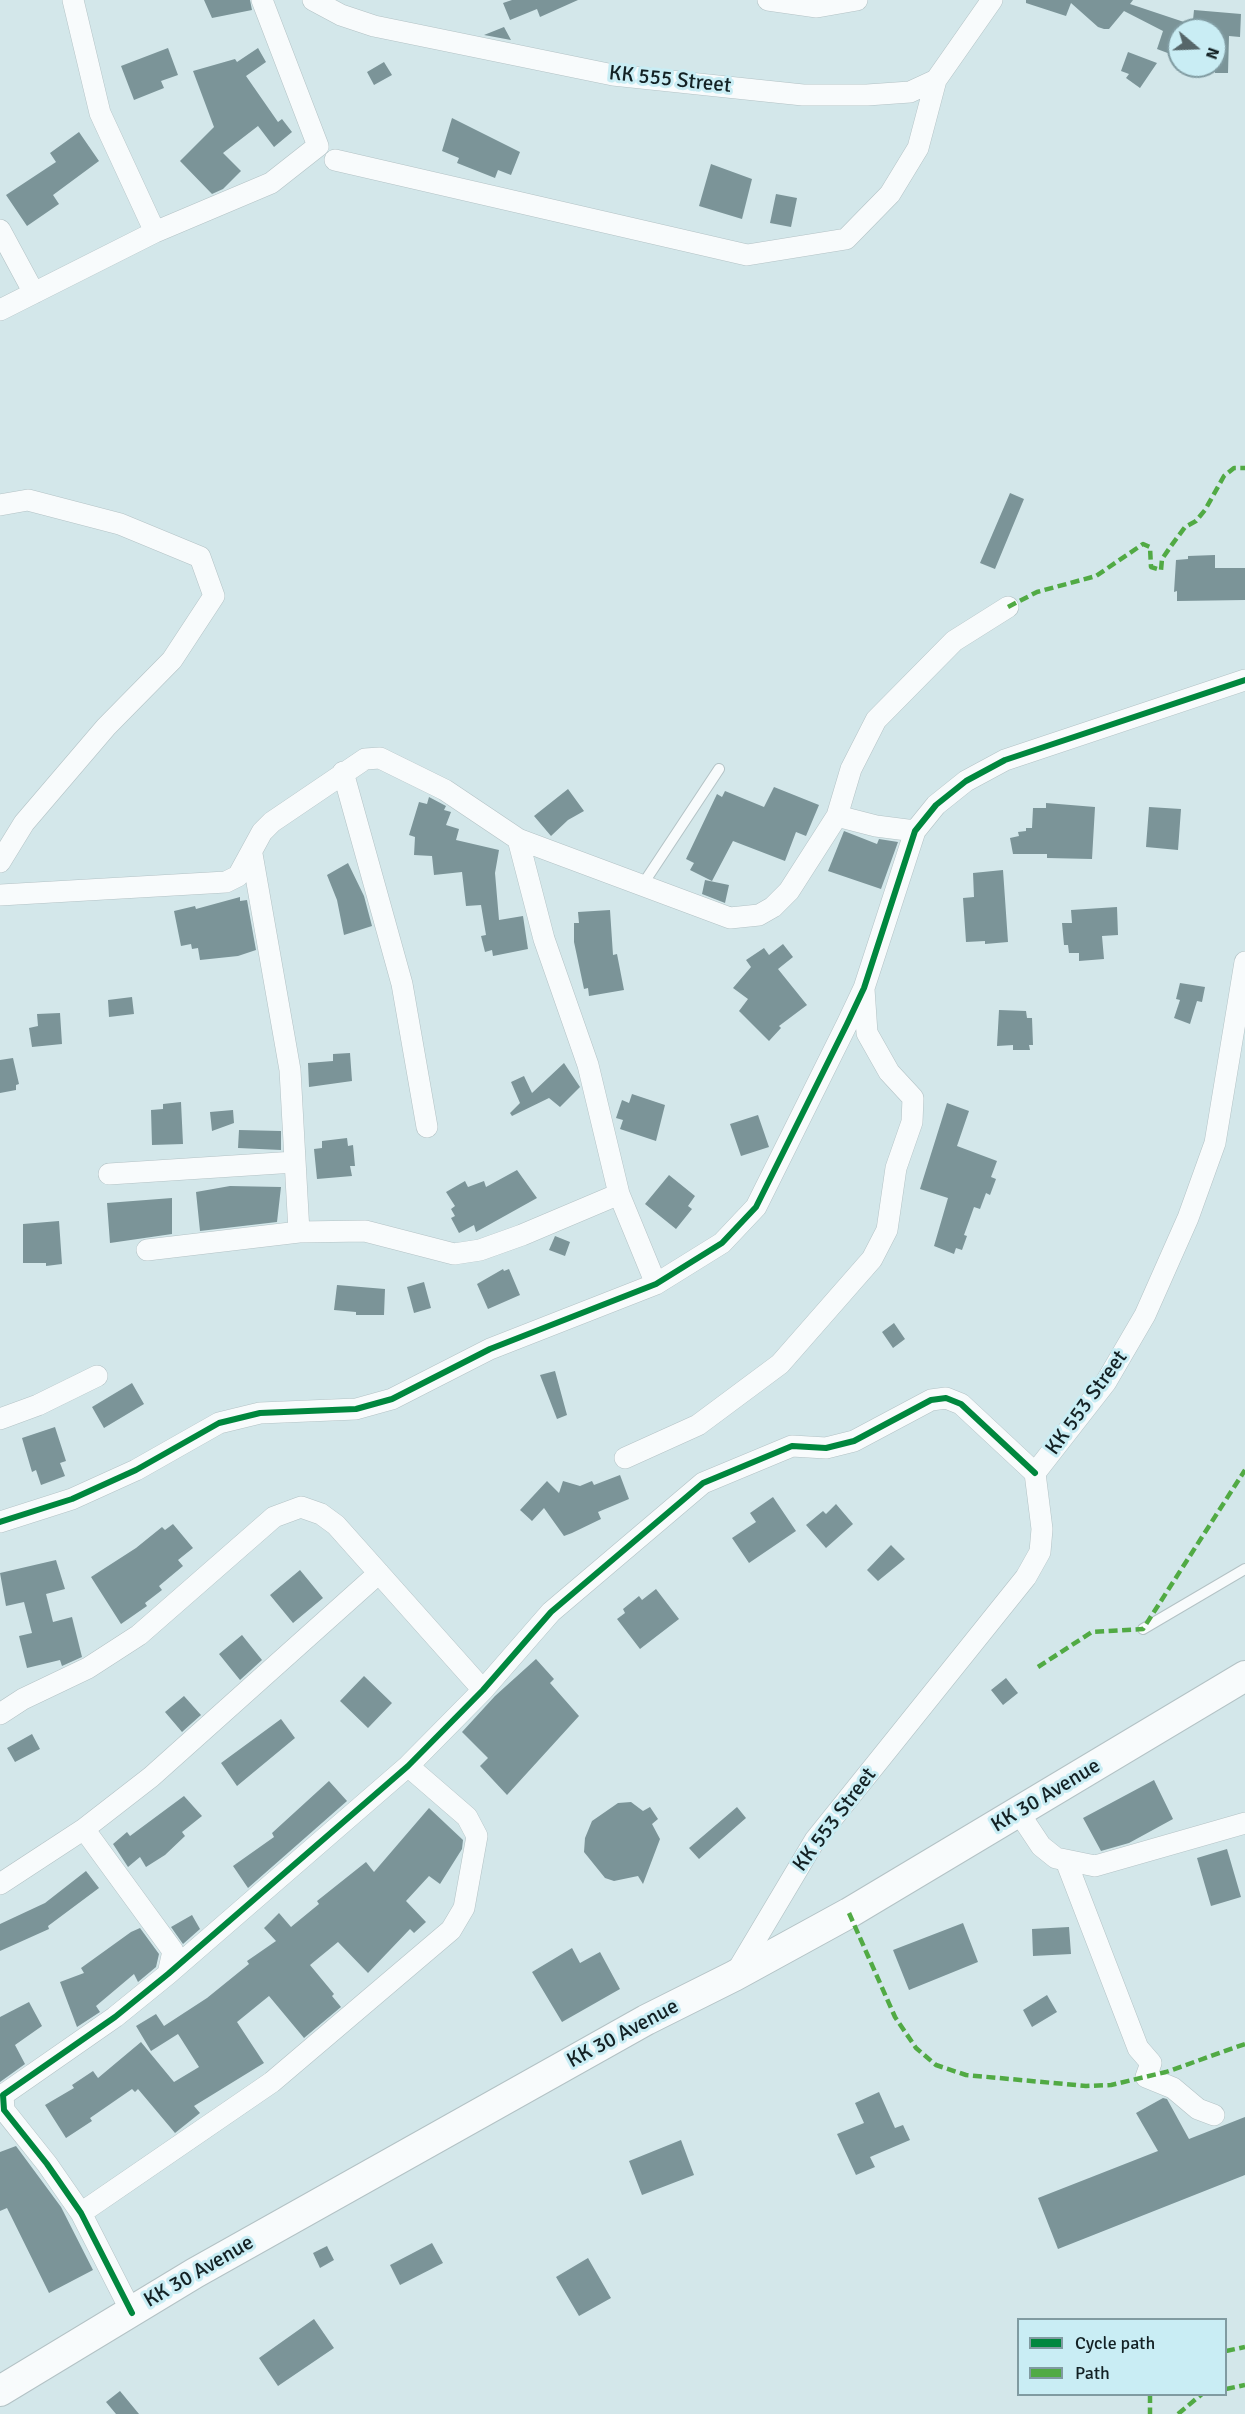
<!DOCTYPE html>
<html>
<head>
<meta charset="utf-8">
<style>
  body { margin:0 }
  #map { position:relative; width:1245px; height:2414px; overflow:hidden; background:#d3e7ea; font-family:Signika,sans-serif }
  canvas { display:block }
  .legend { position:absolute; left:1017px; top:2318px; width:210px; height:78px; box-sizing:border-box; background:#c9edf4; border:2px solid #809ba1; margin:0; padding:8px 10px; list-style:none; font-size:18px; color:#132124 }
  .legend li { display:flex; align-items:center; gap:12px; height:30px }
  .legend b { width:30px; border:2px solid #809ba1 }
  .north { position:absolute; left:1167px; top:18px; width:60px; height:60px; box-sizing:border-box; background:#c9edf4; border:2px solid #809ba1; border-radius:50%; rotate:109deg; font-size:16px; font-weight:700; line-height:24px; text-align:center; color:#132124 }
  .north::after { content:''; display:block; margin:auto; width:21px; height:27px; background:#566669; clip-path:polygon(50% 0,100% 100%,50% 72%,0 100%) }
</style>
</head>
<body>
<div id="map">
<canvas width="1245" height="2414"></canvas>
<ul class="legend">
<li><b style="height:8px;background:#00873e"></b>Cycle path</li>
<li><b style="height:8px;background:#51aa44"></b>Path</li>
</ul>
<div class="north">N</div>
</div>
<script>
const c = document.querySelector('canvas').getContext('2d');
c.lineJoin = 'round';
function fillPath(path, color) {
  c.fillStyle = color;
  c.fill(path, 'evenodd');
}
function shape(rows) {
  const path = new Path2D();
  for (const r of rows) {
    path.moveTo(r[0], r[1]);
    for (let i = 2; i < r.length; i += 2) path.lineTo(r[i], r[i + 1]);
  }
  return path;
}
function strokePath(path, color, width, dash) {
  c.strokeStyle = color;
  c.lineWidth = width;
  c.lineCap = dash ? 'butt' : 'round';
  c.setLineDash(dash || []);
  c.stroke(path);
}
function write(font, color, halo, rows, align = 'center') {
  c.font = font + ' Signika,sans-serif';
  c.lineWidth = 6;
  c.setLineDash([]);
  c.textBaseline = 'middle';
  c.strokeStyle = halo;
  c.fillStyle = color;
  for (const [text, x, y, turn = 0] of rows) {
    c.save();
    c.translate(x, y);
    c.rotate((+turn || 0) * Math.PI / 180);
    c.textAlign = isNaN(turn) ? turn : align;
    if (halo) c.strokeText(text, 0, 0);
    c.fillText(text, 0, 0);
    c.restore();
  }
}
fillPath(shape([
  [204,0,250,0,252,10,212,18],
  [512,0,578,0,540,17,537,9,510,20,503,3],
  [1026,0,1133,0,1130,4,1184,22,1179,30,1173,55,1157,49,1163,31,1124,11,1109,29,1104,29,1098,27,1071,3,1066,16,1026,3],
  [1194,10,1241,14,1240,37,1229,36,1228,73,1215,73,1215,30,1192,30],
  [504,27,511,40,484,35],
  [168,48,178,75,161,81,164,88,134,100,121,66],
  [258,48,266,62,246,76,278,122,282,119,292,132,274,147,258,126,223,153,241,171,223,189,212,194,180,161,214,127,193,71,235,59,237,62],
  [1128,52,1157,63,1140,88,1126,78,1129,74,1121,71],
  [384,62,392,75,374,85,367,72],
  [452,118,520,152,511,175,498,170,495,178,457,163,459,158,442,151],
  [79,132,99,161,53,195,59,204,27,226,6,195,56,162,50,153],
  [711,164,752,179,742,219,699,206],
  [776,194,797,198,791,227,770,223],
  [1010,493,1024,499,995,569,980,563],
  [1215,555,1215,568,1245,568,1245,600,1177,601,1177,591,1174,592,1176,560,1188,559,1188,556],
  [774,787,819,805,806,836,796,832,785,861,733,841,712,881,690,870,694,863,686,859,717,794,722,797,725,791,764,807],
  [568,789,584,811,568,820,551,836,534,816],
  [429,797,446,806,444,810,451,812,446,825,459,829,456,840,499,850,495,873,499,920,523,916,528,949,493,956,492,950,485,952,481,936,486,935,481,905,466,906,462,872,434,875,432,856,414,855,415,837,409,835,419,802,427,804],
  [1046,803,1095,807,1092,859,1047,858,1047,854,1013,854,1010,838,1019,836,1018,832,1026,831,1026,828,1032,828,1033,808,1046,808],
  [1149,807,1181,809,1178,850,1146,847],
  [844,831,877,844,879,839,898,842,881,889,828,871],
  [348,863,364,896,372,926,344,935,337,900,327,875],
  [1003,870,1008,942,985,944,985,941,966,942,963,898,974,897,973,873],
  [705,880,729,885,725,903,702,894],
  [240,897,240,901,247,900,256,950,238,956,200,960,198,948,192,949,191,944,181,946,174,911,195,906,196,909],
  [1117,907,1118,935,1102,936,1104,959,1079,961,1079,953,1069,953,1068,945,1064,945,1062,923,1072,923,1071,910],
  [610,910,613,955,617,954,624,990,589,996,588,988,584,989,574,942,574,923,579,923,578,912],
  [783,944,793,957,778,969,807,1005,779,1026,781,1028,769,1041,739,1011,748,999,733,988,751,967,746,960,764,948,769,955],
  [1180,983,1205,987,1202,1002,1197,1001,1190,1024,1174,1018,1180,1000,1176,999],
  [132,997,134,1014,109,1017,108,1000],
  [999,1010,1026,1011,1027,1018,1032,1018,1033,1045,1029,1045,1030,1050,1013,1050,1013,1045,997,1046],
  [60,1013,62,1044,32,1047,29,1028,38,1026,37,1014],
  [350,1053,352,1081,309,1087,308,1063,333,1061,333,1054],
  [13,1058,19,1084,16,1085,16,1090,0,1093,0,1060],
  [564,1063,580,1087,560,1107,549,1098,512,1116,510,1113,520,1103,511,1082,524,1076,532,1093],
  [632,1094,665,1105,656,1141,620,1129,623,1120,616,1118,622,1100,629,1103],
  [181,1102,183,1144,152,1145,151,1110,163,1109,163,1104],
  [947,1103,969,1111,957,1146,997,1161,991,1177,996,1179,990,1195,986,1193,980,1209,974,1207,964,1235,967,1236,962,1250,956,1248,954,1254,934,1246,948,1198,920,1189],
  [233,1110,234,1123,212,1131,210,1112],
  [758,1115,769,1147,741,1156,730,1124],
  [239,1130,281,1131,281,1150,238,1148],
  [347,1138,348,1146,353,1145,355,1166,350,1166,352,1176,317,1179,314,1149,322,1148,322,1141],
  [517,1170,537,1198,476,1232,474,1225,459,1233,451,1218,455,1216,451,1209,455,1206,446,1192,465,1181,468,1187,484,1181,486,1187],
  [669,1175,695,1196,688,1206,692,1209,676,1229,645,1204],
  [230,1186,281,1187,277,1222,200,1231,196,1192],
  [172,1198,172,1234,110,1243,107,1203],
  [59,1221,62,1264,46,1266,46,1263,23,1263,23,1224],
  [555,1236,570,1242,565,1256,549,1250],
  [503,1269,504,1271,509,1269,520,1295,488,1309,477,1284],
  [424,1282,431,1308,414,1313,407,1287],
  [337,1285,385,1289,384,1315,356,1315,356,1312,334,1310],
  [894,1323,905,1339,893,1348,882,1332],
  [555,1371,567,1415,557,1419,540,1375],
  [132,1383,144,1404,104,1428,92,1407],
  [55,1427,66,1461,60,1463,65,1476,41,1485,36,1470,32,1472,22,1438],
  [620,1475,629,1499,598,1512,601,1519,572,1533,564,1536,544,1508,532,1521,520,1510,547,1481,559,1493,563,1481,580,1486,592,1481,594,1485],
  [773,1497,796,1531,749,1563,732,1538,756,1522,750,1513],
  [836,1504,853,1524,826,1548,806,1525,823,1511,826,1514],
  [173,1524,193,1548,178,1560,183,1566,159,1586,162,1590,145,1603,147,1606,121,1624,91,1577,136,1548,162,1527,165,1530],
  [891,1545,905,1559,878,1581,867,1570],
  [56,1560,65,1589,46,1594,53,1622,72,1617,82,1657,62,1666,60,1660,27,1668,19,1636,32,1633,24,1602,6,1606,0,1573],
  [300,1570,323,1598,293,1623,270,1595],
  [656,1589,679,1619,640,1649,617,1619,625,1613,623,1609,639,1596,642,1600],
  [242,1635,262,1660,240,1680,219,1654],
  [536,1659,554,1679,550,1683,579,1716,507,1795,480,1766,488,1758,462,1732,495,1696],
  [364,1676,392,1703,368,1728,340,1701],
  [1006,1678,1018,1693,1003,1705,991,1690],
  [184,1696,201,1715,182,1732,165,1712],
  [281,1719,295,1738,237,1786,221,1763],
  [32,1734,40,1749,15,1762,7,1748],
  [1154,1780,1173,1819,1129,1843,1101,1851,1083,1818],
  [329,1781,347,1801,248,1888,233,1866,274,1837,272,1833],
  [184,1796,202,1816,182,1832,185,1836,165,1855,146,1867,140,1857,128,1867,113,1844,127,1832,130,1836],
  [631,1802,643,1811,650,1807,658,1819,652,1824,660,1839,643,1884,638,1876,614,1881,605,1878,584,1852,585,1838,592,1821,618,1803],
  [737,1807,746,1818,699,1859,689,1848],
  [429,1808,463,1840,462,1849,440,1884,429,1876,406,1901,426,1922,414,1933,410,1929,368,1973,338,1942,310,1965,334,1994,332,1996,341,2007,304,2038,269,1996,237,2022,264,2063,194,2106,200,2113,175,2133,138,2089,135,2092,132,2089,90,2118,92,2121,66,2138,45,2105,74,2088,72,2085,93,2071,98,2078,141,2042,174,2082,199,2067,178,2034,151,2051,136,2026,156,2014,164,2026,207,1998,249,1964,247,1961,276,1941,264,1928,279,1913,291,1927,319,1904,317,1901,366,1862,374,1872],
  [1227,1849,1241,1897,1211,1906,1197,1858],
  [86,1871,99,1888,48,1926,49,1929,0,1951,0,1924,45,1903],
  [192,1915,200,1929,183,1944,171,1927],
  [963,1923,978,1962,909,1990,893,1950],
  [1069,1927,1071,1954,1033,1956,1032,1929],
  [140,1928,159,1954,156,1967,138,1982,134,1974,96,2006,100,2012,77,2027,60,1982,84,1973,81,1968,131,1932],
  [572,1948,580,1963,600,1952,620,1989,562,2022,532,1972],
  [1047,1995,1057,2012,1032,2027,1023,2010],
  [29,2002,42,2026,15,2045,25,2064,0,2082,0,2017],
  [879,2092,895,2128,903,2125,910,2140,870,2157,875,2167,856,2175,837,2134,864,2123,855,2103],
  [1163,2098,1167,2099,1189,2139,1245,2117,1245,2175,1058,2249,1038,2198,1158,2151,1136,2113],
  [681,2140,694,2175,642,2195,629,2161],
  [16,2146,61,2207,93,2270,49,2293,7,2208,0,2211,0,2152],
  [432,2243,443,2263,400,2285,390,2265],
  [327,2246,334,2260,320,2268,313,2253],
  [588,2258,611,2298,579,2316,556,2277],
  [314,2319,334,2348,278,2386,259,2358],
  [120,2391,139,2414,116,2414,106,2402]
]), '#7b9498');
const lane = shape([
  [643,884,719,769],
  [1143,1629,1245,1569]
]);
const street = shape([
  [73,0,100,113,155,232],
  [313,0,341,15,374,26,613,75,803,95,867,95,910,92,936,80,992,0],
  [768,0,817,7,857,0],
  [335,160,747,255,846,239,890,194,918,148,936,80],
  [0,230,34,293],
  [0,310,155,232,271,183,318,146,262,0],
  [0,505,28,500,120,524,200,557,214,596,172,660,106,727,24,823,0,862],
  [343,772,402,984,427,1127],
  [837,816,851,769,876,720,954,641,1008,607],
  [518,839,544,939,588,1065,619,1194,656,1284],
  [252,854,290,1070,299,1232],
  [0,895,226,882,238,876,262,832,272,822,365,759,380,758,445,790,518,839,730,918,759,915,773,907,789,891,837,816,876,826,915,831],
  [109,1174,295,1162],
  [147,1250,299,1232,365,1231,454,1254,480,1250,522,1235,619,1194],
  [0,1419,38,1405,97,1376],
  [625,1458,698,1425,780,1364,872,1259,887,1230,896,1168,912,1122,913,1098,889,1072,867,1033,864,989],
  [0,1522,72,1499,136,1470,219,1423,260,1413,356,1409,392,1399,490,1349,656,1284,722,1243,756,1207,847,1024,864,988,915,831,936,805,966,781,1005,760,1245,680],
  [0,1714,23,1699,88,1668,139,1635,274,1517,301,1507,321,1514,336,1525,483,1690],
  [1019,1813,1041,1846,1056,1858,1095,1866,1245,1823],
  [84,1829,173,1951,168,1974],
  [1066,1861,1138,2048,1151,2063,1146,2077,1173,2088,1198,2109,1214,2115],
  [0,1884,84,1829,151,1777,379,1573],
  [734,1976,815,1840,1026,1577,1040,1552,1042,1529,1035,1473,1106,1382,1145,1315,1188,1218,1215,1143,1245,962],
  [81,2213,272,2082,451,1930,464,1908,477,1836,467,1817,408,1766],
  [132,2313,81,2213,47,2164,4,2110,3,2095,115,2017,168,1974,408,1766,483,1690,551,1612,703,1483,792,1446,826,1448,854,1441,931,1400,946,1398,961,1404,1035,1473]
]);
const secondary = shape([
  [0,2391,195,2273,646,2020,734,1976,849,1913,1245,1676]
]);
strokePath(lane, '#b3c2c5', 12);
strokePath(street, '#b3c2c5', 22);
strokePath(secondary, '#b3c2c5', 32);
strokePath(lane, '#f8fbfc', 10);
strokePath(street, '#f8fbfc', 21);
strokePath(secondary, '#f8fbfc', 30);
strokePath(shape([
  [1008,607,1037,592,1096,576,1143,544,1150,547,1151,567,1161,570,1162,559,1171,546,1185,527,1196,521,1205,510,1224,476,1234,468,1245,468],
  [1038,1667,1092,1632,1143,1629,1245,1470],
  [849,1913,895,2017,916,2048,936,2065,966,2075,1086,2086,1111,2085,1166,2072,1245,2044],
  [1226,2351,1245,2347],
  [1226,2389,1245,2385],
  [1150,2394,1150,2414],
  [1178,2414,1202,2394]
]), '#51aa44', 4.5, [9, 4.5]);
strokePath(shape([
  [0,1522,72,1499,136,1470,219,1423,260,1413,356,1409,392,1399,490,1349,656,1284,722,1243,756,1207,847,1024,864,988,915,831,936,805,966,781,1005,760,1245,680],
  [132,2313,81,2213,47,2164,4,2110,3,2095,115,2017,168,1974,408,1766,483,1690,551,1612,703,1483,792,1446,826,1448,854,1441,931,1400,946,1398,961,1404,1035,1473]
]), '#00873e', 6);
write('21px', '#132124', '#c9edf4', [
  ["KK 555 Street",670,80,6],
  ["KK 553 Street",1087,1403,-54],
  ["KK 30 Avenue",1046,1796,-31],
  ["KK 553 Street",835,1820,-53],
  ["KK 30 Avenue",623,2034,-28],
  ["KK 30 Avenue",199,2272,-30]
]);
</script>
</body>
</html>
